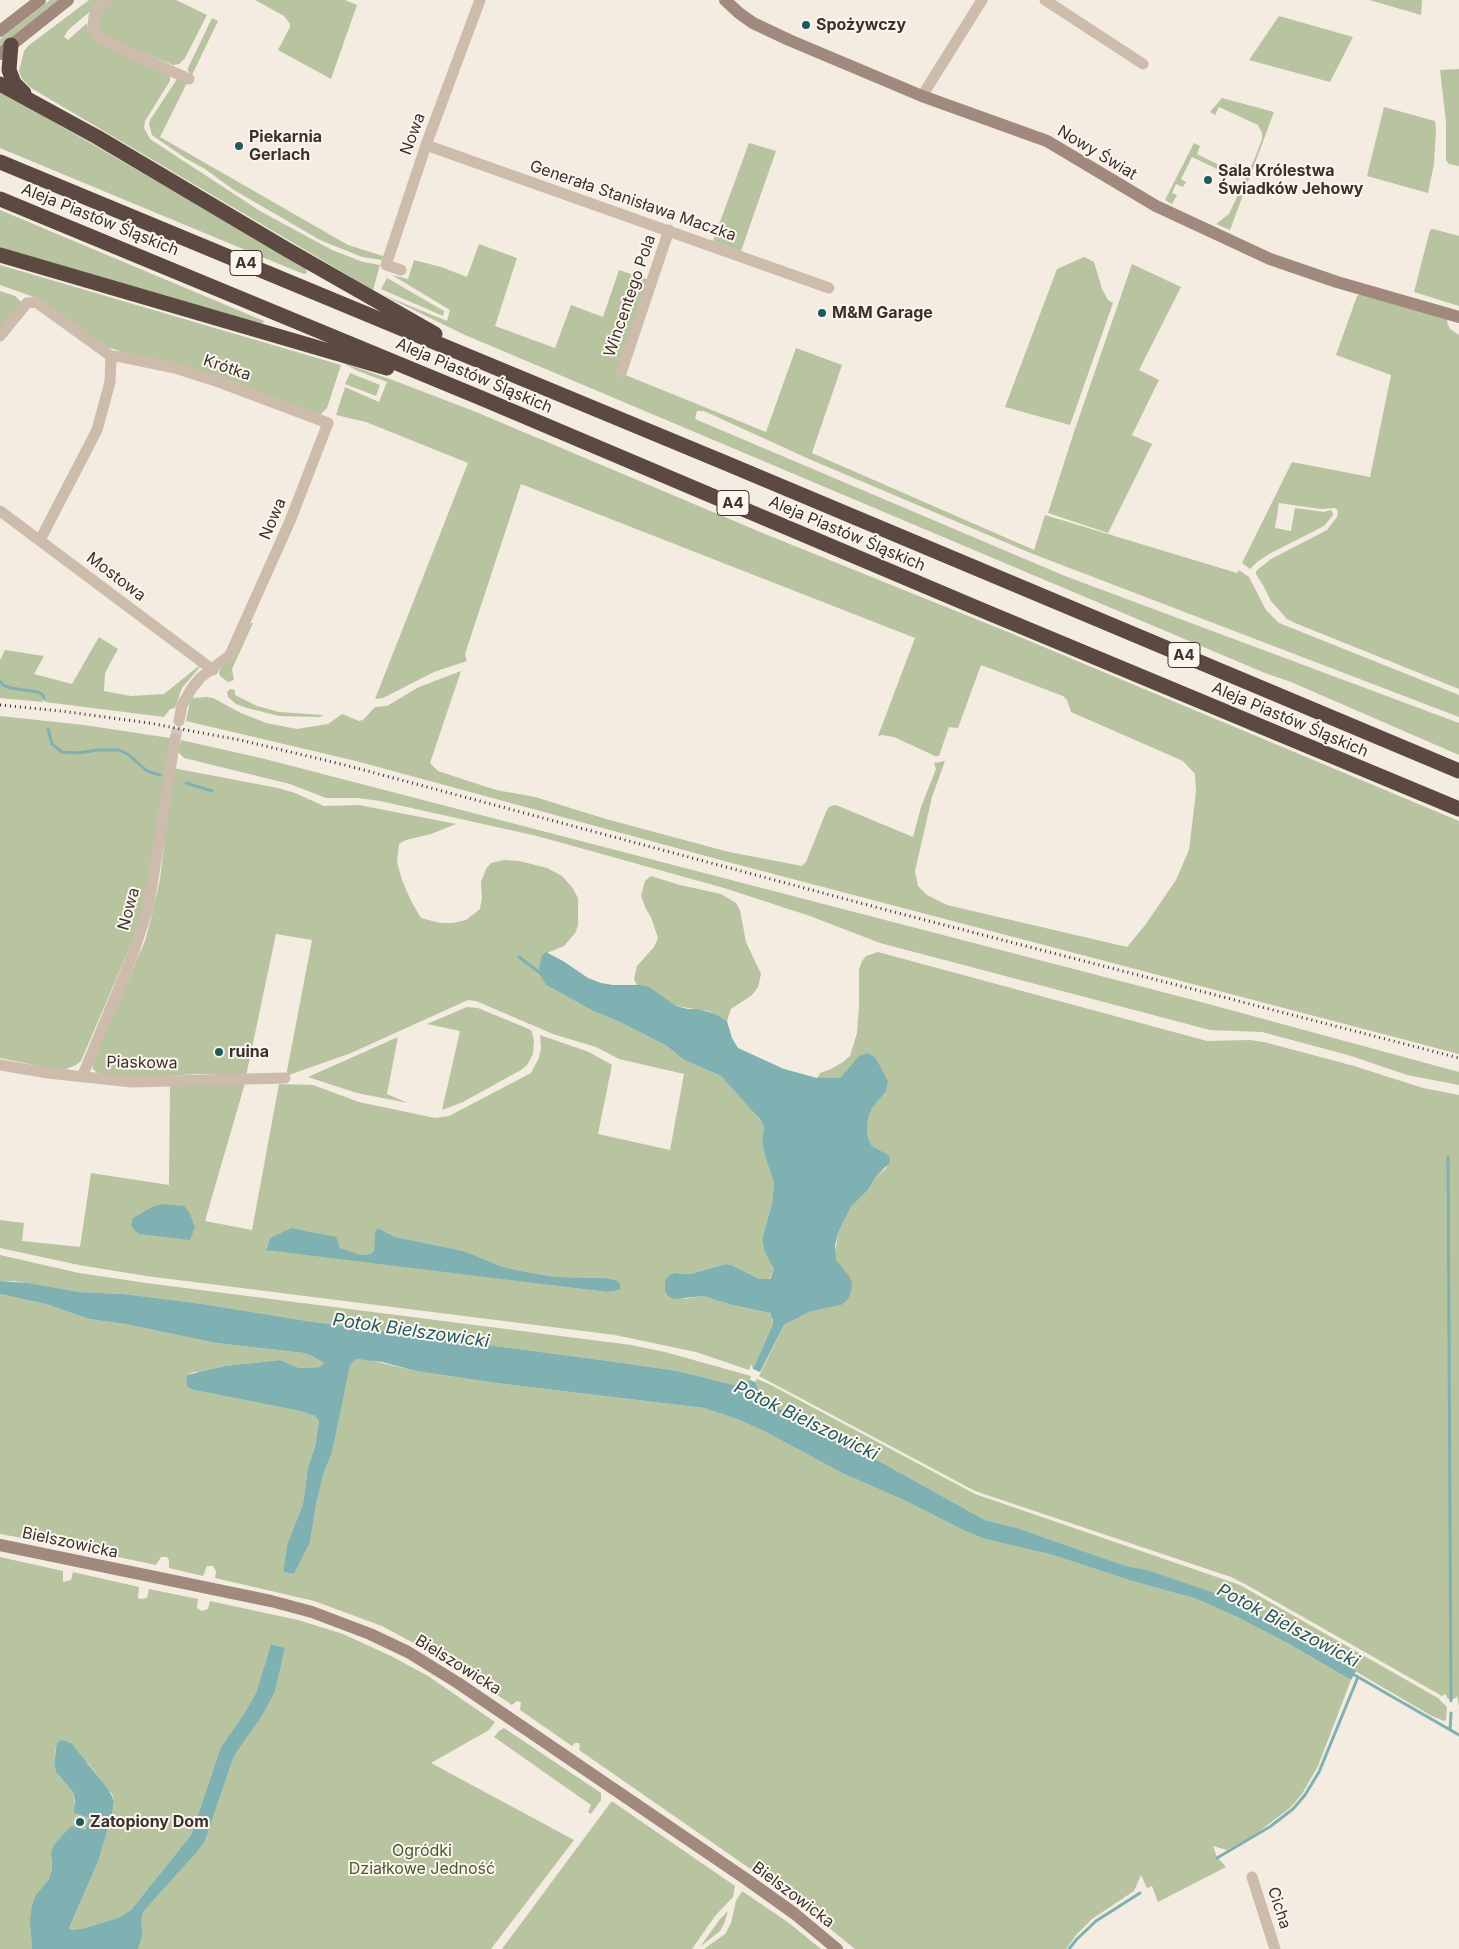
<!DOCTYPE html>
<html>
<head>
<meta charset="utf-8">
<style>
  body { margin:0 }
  canvas { display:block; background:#f4ebe1 }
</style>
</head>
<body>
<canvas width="1459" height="1949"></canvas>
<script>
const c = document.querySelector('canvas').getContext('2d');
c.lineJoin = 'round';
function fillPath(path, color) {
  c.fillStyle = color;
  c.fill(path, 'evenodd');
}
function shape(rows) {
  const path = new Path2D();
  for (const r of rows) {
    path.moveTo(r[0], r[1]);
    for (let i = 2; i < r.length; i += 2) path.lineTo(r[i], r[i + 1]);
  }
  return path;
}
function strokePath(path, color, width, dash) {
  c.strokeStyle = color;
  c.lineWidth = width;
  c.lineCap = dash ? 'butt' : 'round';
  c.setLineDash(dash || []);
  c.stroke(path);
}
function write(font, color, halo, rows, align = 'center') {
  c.font = font + ' Inter,sans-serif';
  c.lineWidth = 4;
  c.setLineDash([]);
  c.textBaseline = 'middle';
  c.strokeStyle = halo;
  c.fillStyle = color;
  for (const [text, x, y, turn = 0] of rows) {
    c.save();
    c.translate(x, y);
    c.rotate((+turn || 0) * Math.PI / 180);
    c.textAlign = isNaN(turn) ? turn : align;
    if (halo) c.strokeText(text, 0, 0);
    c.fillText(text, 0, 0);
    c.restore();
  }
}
fillPath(shape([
  [50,0,59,0,0,46,0,39],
  [89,0,104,0,68,30,64,37,68,40,87,23,88,29,170,75,170,81,145,121,144,128,150,139,260,211,332,250,363,262,380,265,373,290,31,88,22,79,19,71,24,51,28,46],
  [113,0,176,0,207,15,185,58,179,64,173,65,107,38,99,31,98,23,99,15],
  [255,0,345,0,357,5,331,79,278,50,290,27,290,24,284,16],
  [1369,0,1422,0,1421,15],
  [1279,16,1353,37,1330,82,1249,60],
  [212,18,218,21,192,75,188,71,188,68],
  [1459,69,1459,166,1449,164,1446,160,1446,122,1440,70],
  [177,79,187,83,160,137,348,245,383,256,382,260,362,257,320,240,234,190,205,169,185,158,152,135,149,124,150,120],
  [0,91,306,267,307,273,304,274,279,264,0,148],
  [1222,98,1274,112,1230,230,1216,224,1229,214,1254,160,1262,139,1262,133,1258,125,1219,107,1215,115,1210,112],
  [1384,107,1435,121,1436,129,1434,164,1428,193,1367,176],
  [749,143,776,151,741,251,713,241],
  [1194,143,1200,146,1197,154,1231,171,1235,163,1239,167,1239,172,1236,178,1192,157,1181,179,1186,182,1183,187,1176,184,1172,193,1177,195,1172,204,1165,200],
  [0,210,264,321,262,326,0,251],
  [1433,229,1459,236,1459,306,1414,292,1430,230],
  [479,244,517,258,495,326,555,348,571,305,603,317,619,270,649,280,618,372,766,432,796,348,842,365,812,453,1034,550,1045,515,1237,573,1239,570,1249,577,1266,610,1279,623,1459,695,1459,717,1033,554,809,459,704,411,697,411,695,419,1065,576,1459,723,1459,755,1291,682,1265,673,465,335,381,294,447,321,450,310,392,275,408,279,414,260,441,267,467,277],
  [1084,257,1094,262,1102,289,1108,300,1113,303,1070,425,1005,407,1057,269],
  [1132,264,1181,287,1139,370,1159,380,1132,435,1152,444,1108,533,1048,513,1075,429],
  [0,265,341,365,327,408,321,414,317,415,104,346,34,297,0,285],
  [387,278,444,311,443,316,381,289],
  [0,291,15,296,21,302,0,331],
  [1360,294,1448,319,1447,322,1450,329,1459,335,1459,689,1295,623,1287,619,1271,601,1264,587,1256,574,1256,571,1271,559,1327,530,1337,517,1338,512,1336,508,1321,509,1279,503,1275,528,1291,531,1295,508,1324,512,1330,510,1332,511,1333,515,1324,526,1269,554,1257,562,1250,569,1242,563,1292,462,1370,477,1391,375,1336,355,1357,296],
  [343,363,390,379,476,412,765,534,1008,632,1459,821,1459,1054,728,862,356,761,186,721,190,701,192,698,207,697,213,698,241,713,266,723,297,729,328,724,342,714,359,721,363,720,375,707,387,706,419,687,461,671,430,763,438,771,496,790,535,797,606,819,729,852,802,866,806,862,826,812,829,807,835,805,841,807,913,837,921,807,936,769,934,763,945,761,932,797,915,871,918,886,927,895,947,905,1127,947,1146,924,1176,880,1189,850,1196,792,1195,774,1183,761,1071,712,1067,700,1063,696,981,665,958,728,949,727,939,756,935,756,894,737,882,735,878,736,915,638,521,484,465,654,467,661,434,672,383,698,375,699,468,463,366,422,336,415,345,387,379,402,387,382,358,371],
  [350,373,380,385,376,396,345,384],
  [251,623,253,623,232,669,234,680,228,682,220,676,219,672],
  [99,637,118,649,105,673,104,691,131,696,164,694,200,665,199,668,182,688,175,708,170,709,164,717,45,702,44,695,38,691,11,687,4,684,0,680,0,660,5,650,44,656,34,674,72,684],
  [0,682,3,686,11,689,38,693,42,695,43,702,0,698],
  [230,689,235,690,235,695,257,706,279,712,323,715,320,717,279,716,247,708,236,704,228,697,227,692],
  [0,716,84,725,170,738,145,902,136,933,81,1061,76,1065,64,1070,49,1068,0,1058],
  [181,740,265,759,1201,1002,1459,1072,1459,1085,1407,1075,1348,1055,1262,1032,1210,1030,880,943,810,916,724,888,537,836,380,801,358,798,326,798,290,784,184,758,178,752],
  [173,768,278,788,295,793,324,806,359,805,456,824,431,834,406,840,399,844,397,862,402,880,411,901,421,918,440,923,453,923,466,920,480,909,482,898,481,882,486,869,491,863,504,860,519,861,547,868,562,876,572,887,578,898,578,924,576,932,564,946,542,955,546,985,593,1011,618,1021,667,1046,684,1060,721,1076,754,1111,764,1127,762,1141,774,1183,772,1203,762,1240,774,1269,769,1279,759,1279,732,1265,726,1264,690,1274,674,1273,669,1275,665,1280,684,1299,703,1296,732,1305,769,1313,772,1316,773,1324,753,1369,751,1364,749,1370,696,1352,615,1335,146,1276,79,1265,0,1248,0,1220,24,1223,22,1241,80,1247,91,1173,169,1185,170,1085,245,1083,205,1221,252,1230,279,1084,313,1085,359,1102,435,1118,449,1116,531,1073,539,1058,541,1048,540,1035,589,1052,612,1065,598,1134,670,1150,684,1074,619,1059,596,1047,553,1034,476,1001,468,1000,351,1053,286,1076,312,940,276,934,246,1076,198,1074,133,1078,101,1075,96,1072,93,1069,92,1063,145,941,154,907,160,879],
  [378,1228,395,1237,464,1251,500,1266,516,1270,555,1277,606,1278,616,1280,620,1284,620,1290,607,1292,266,1249,270,1238,307,1231,320,1234,338,1243,340,1248,347,1251,361,1255,370,1254,374,1251,375,1239],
  [651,876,680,885,721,894,736,903,740,910,746,942,761,974,758,987,752,995,731,1009,727,1021,716,1014,708,1011,676,1006,640,985,637,985,634,979,637,966,654,947,658,938,651,917,646,909,641,896,645,881],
  [878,952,1207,1041,1250,1040,1264,1042,1354,1066,1423,1088,1459,1095,1459,1706,1457,1696,1454,1699,1448,1699,1445,1694,1442,1696,1245,1584,1231,1577,975,1491,759,1376,784,1325,809,1312,841,1305,835,1253,838,1233,851,1207,868,1190,875,1178,886,1168,889,1155,872,1146,868,1138,867,1128,868,1119,872,1108,880,1097,879,1066,875,1057,854,1062,840,1078,817,1078,820,1073,829,1070,843,1062,850,1056,857,1033,859,1006,859,970,862,961,866,956],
  [467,1007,478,1008,531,1030,534,1040,533,1054,527,1065,521,1070,463,1102,442,1110,460,1031,427,1024],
  [398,1037,387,1094,408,1103,357,1093,308,1077],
  [0,1255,79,1273,146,1283,631,1345,665,1352,751,1376,750,1380,740,1385,734,1385,678,1371,601,1360,307,1321,203,1304,124,1294,79,1292,14,1281,0,1281],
  [0,1294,46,1304,89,1319,125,1324,216,1343,304,1353,312,1356,324,1363,320,1367,299,1368,280,1360,225,1366,201,1372,194,1372,187,1375,186,1381,194,1390,300,1411,315,1416,319,1421,315,1445,308,1467,303,1504,287,1545,283,1572,294,1574,310,1543,316,1505,324,1472,332,1453,350,1366,356,1359,369,1360,416,1371,496,1383,704,1408,737,1419,764,1431,842,1473,906,1501,965,1531,985,1539,1053,1555,1132,1581,1197,1599,1237,1617,1289,1644,1351,1680,1318,1766,1302,1794,1290,1808,1254,1835,1227,1850,1213,1846,1217,1857,1226,1867,1158,1902,1152,1886,1147,1888,1141,1875,1134,1891,1092,1919,1077,1934,1066,1949,855,1949,788,1895,579,1750,580,1746,579,1743,575,1743,572,1746,520,1710,521,1702,517,1701,512,1705,447,1661,382,1626,314,1601,215,1578,216,1571,213,1566,207,1566,203,1576,169,1568,169,1560,167,1557,161,1557,156,1565,80,1549,79,1543,74,1540,68,1543,66,1546,0,1534],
  [757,1379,771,1385,975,1494,1240,1585,1438,1698,1447,1707,1446,1720,1444,1721,1430,1715,1249,1609,1212,1592,1148,1570,1126,1566,1017,1528,985,1520,834,1436,767,1403,761,1397,758,1391,755,1382],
  [0,1557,63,1571,63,1582,71,1580,73,1572,139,1587,138,1598,140,1599,147,1598,149,1589,198,1599,197,1608,202,1611,208,1609,210,1601,298,1620,343,1634,391,1656,428,1676,495,1722,489,1730,431,1763,574,1840,491,1949,138,1949,143,1934,141,1922,143,1912,197,1852,205,1841,234,1756,262,1716,275,1692,285,1648,271,1644,256,1693,244,1714,221,1747,191,1835,131,1910,120,1917,85,1928,71,1930,69,1928,98,1862,112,1815,114,1801,112,1794,88,1763,56,1747,54,1763,56,1772,73,1792,76,1814,89,1818,85,1830,67,1832,53,1846,51,1858,52,1869,49,1879,39,1892,31,1931,32,1949,0,1949],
  [504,1728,601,1793,601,1800,591,1814,588,1812,591,1805,494,1737,499,1731],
  [611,1802,613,1802,735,1886,733,1897,715,1916,692,1949,502,1949],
  [742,1891,789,1923,821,1949,704,1949,725,1934,731,1923,736,1901],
  [728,1911,724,1924,720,1931,700,1947,720,1919]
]), '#b8c4a0');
fillPath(shape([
  [546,952,563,961,588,978,601,983,613,985,640,985,649,987,676,1006,688,1009,698,1009,716,1014,727,1021,732,1038,738,1048,784,1069,817,1078,840,1078,859,1056,867,1053,875,1057,888,1081,886,1091,872,1108,868,1119,867,1128,868,1138,872,1146,889,1155,890,1162,875,1178,868,1190,851,1207,838,1233,835,1245,836,1260,849,1276,852,1283,851,1292,848,1299,841,1305,809,1312,784,1325,760,1372,753,1369,773,1324,773,1320,770,1313,732,1305,703,1296,676,1299,669,1297,665,1291,665,1280,669,1275,674,1273,690,1274,726,1264,732,1265,759,1279,770,1279,774,1269,765,1252,762,1240,772,1203,774,1183,766,1158,762,1141,764,1127,759,1118,721,1076,684,1060,667,1046,618,1021,593,1011,546,985,540,975,539,968,542,955],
  [164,1204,184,1206,189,1212,195,1227,190,1240,139,1234,134,1230,131,1225,133,1218,154,1206],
  [292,1228,336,1237,340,1248,361,1255,370,1254,374,1251,375,1233,378,1228,395,1237,464,1251,500,1266,516,1270,555,1277,606,1278,616,1280,620,1284,620,1290,607,1292,266,1250,270,1238],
  [0,1281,28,1283,79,1292,124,1294,203,1304,307,1321,601,1360,678,1371,734,1385,740,1385,750,1380,755,1382,761,1397,767,1403,834,1436,985,1520,1017,1528,1126,1566,1148,1570,1212,1592,1249,1609,1356,1671,1351,1680,1289,1644,1237,1617,1197,1599,1132,1581,1053,1555,985,1539,965,1531,906,1501,842,1473,764,1431,737,1419,704,1408,496,1383,416,1371,382,1362,356,1359,350,1366,332,1453,324,1472,316,1505,310,1543,294,1574,283,1572,287,1545,303,1504,308,1467,315,1446,319,1421,315,1416,300,1411,194,1390,188,1387,186,1381,187,1375,225,1366,280,1360,299,1368,320,1367,324,1363,312,1356,304,1353,216,1343,125,1324,89,1319,46,1304,0,1294],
  [271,1644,285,1648,275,1692,262,1716,234,1756,205,1841,197,1852,143,1912,141,1922,143,1934,138,1949,32,1949,30,1920,32,1906,36,1895,49,1879,52,1869,51,1853,53,1846,71,1826,85,1830,89,1818,74,1813,75,1801,73,1792,56,1772,54,1763,57,1743,62,1740,71,1743,109,1790,114,1801,112,1815,98,1862,69,1928,71,1930,85,1928,120,1917,131,1910,191,1835,221,1747,244,1714,256,1693]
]), '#7fb0b2');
strokePath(shape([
  [0,681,3,685,11,688,38,692,43,695,44,699],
  [48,729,52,744,62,752,78,753,98,750,119,750,129,755,147,771,160,775],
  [186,783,212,791],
  [519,957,544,976],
  [1448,1157,1451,1701],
  [1351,1673,1459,1735],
  [1450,1730,1451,1713],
  [1217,1858,1271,1826,1293,1809,1305,1795,1319,1772,1358,1677],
  [1069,1949,1077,1939,1096,1921,1140,1893]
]), '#7fb0b2', 3);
strokePath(shape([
  [175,739,179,721]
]), '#cfc6bd', 11, [11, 5.5]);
strokePath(shape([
  [108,0,100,6,94,16,93,28,96,33,105,41,189,79],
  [1045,0,1143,64],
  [922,96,982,0],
  [426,145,829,288],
  [401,270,386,265,426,145,480,0],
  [0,336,27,303,36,302,111,356],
  [111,356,122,357,175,368,219,382,328,423,290,521,230,655,200,678,192,688,182,705,179,721],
  [621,373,669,230],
  [0,511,213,670],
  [40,540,97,430,110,382,111,356],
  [0,1065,48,1073,132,1082,285,1078],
  [82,1077,133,954,149,905,175,739],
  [1252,1877,1275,1949]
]), '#cdbbac', 11);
strokePath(shape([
  [725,0,739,13,753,23,789,40,922,96,1047,141,1156,206,1270,259,1337,282,1459,317],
  [0,31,40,0],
  [0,54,68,0],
  [0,1545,271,1601,312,1612,370,1634,408,1652,458,1683,746,1879,795,1914,837,1949]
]), '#a18a7d', 12);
strokePath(shape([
  [11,45,9,70,14,83,24,93],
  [0,84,97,137,286,249,435,334],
  [0,162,728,464,1459,771],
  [0,199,481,398,984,611,1459,809],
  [0,255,387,368]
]), '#5c4a42', 15);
strokePath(shape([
  [0,705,61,711,149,723,240,740,345,765,894,912,1459,1058]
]), '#3b302b', 3, [1, 4]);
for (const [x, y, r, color] of [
  [806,25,5,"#1f5a5e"],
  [239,146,5,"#1f5a5e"],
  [1208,180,5,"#1f5a5e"],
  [822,313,5,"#1f5a5e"],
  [219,1052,5,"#1f5a5e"],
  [80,1822,5,"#1f5a5e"]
]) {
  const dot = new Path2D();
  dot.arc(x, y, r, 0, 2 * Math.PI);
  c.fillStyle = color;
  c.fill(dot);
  strokePath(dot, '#fbf5ee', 2);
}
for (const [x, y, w] of [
  [246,263,32],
  [733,503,32],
  [1184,655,32]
]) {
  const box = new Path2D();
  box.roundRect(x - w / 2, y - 12.5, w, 25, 4);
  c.fillStyle = '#fbf5ee';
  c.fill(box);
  strokePath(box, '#3b302b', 1);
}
write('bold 15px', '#3b302b', null, [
  ["A4",246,263],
  ["A4",733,503],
  ["A4",1184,655]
]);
write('bold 16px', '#3b302b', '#fbf5ee', [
  ["Spożywczy",816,25],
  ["Piekarnia",249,137],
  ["Gerlach",249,155],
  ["Sala Królestwa",1218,171],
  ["Świadków Jehowy",1218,189],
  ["M&M Garage",832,313],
  ["ruina",229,1052],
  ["Zatopiony Dom",90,1822]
], 'left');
write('16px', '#3b302b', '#fbf5ee', [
  ["Nowa",413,134,-70],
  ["Nowy Świat",1097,153,31],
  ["Generała Stanisława Maczka",633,201,19],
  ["Aleja Piastów Śląskich",100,220,22],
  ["Wincentego Pola",630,296,-71],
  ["Krótka",227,368,19],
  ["Aleja Piastów Śląskich",474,376,23],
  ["Nowa",273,519,-67],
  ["Aleja Piastów Śląskich",847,534,23],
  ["Mostowa",116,577,37],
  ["Aleja Piastów Śląskich",1290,720,23],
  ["Nowa",129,909,-75],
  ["Piaskowa",142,1063,1],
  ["Bielszowicka",70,1543,12],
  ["Bielszowicka",458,1665,32],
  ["Bielszowicka",793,1895,37],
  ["Cicha",1279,1908,72]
]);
write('16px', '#4a5a2e', '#fbf5ee', [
  ["Ogródki",422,1851],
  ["Działkowe Jedność",422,1869]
]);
write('italic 18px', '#1f5a5e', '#fbf5ee', [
  ["Potok Bielszowicki",411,1331,8],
  ["Potok Bielszowicki",806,1421,26],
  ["Potok Bielszowicki",1288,1626,28]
]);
</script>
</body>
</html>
